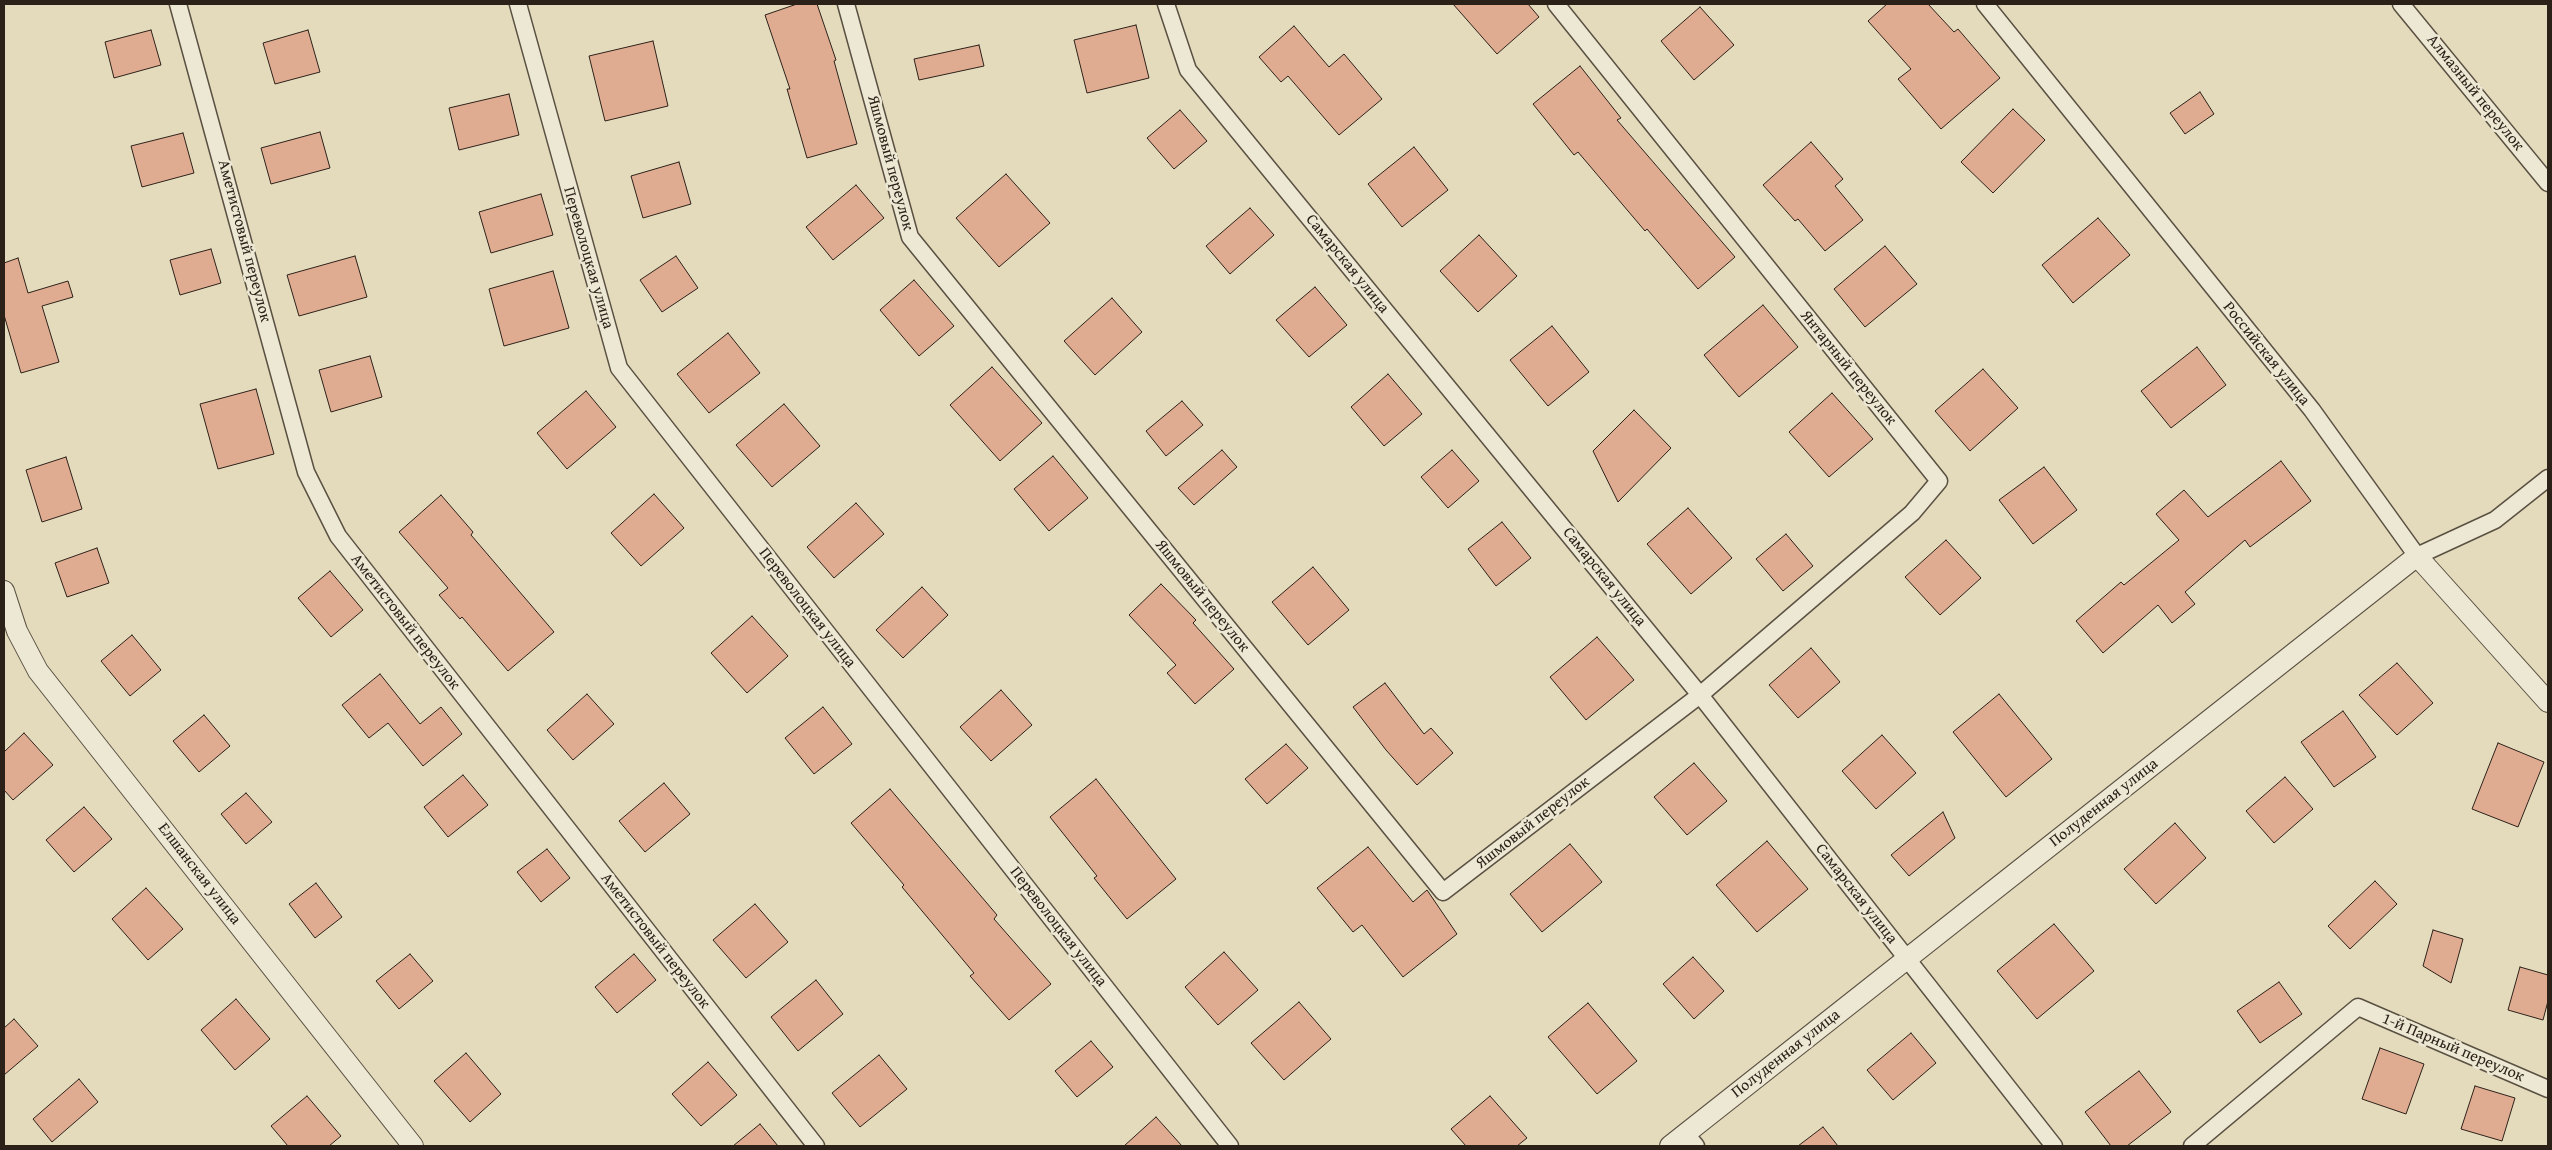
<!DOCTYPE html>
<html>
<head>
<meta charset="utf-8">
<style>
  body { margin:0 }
  #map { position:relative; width:2552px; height:1150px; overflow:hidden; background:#e4dbbd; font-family:"Gentium Book Plus",serif }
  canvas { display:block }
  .frame { position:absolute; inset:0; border:5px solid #2c2119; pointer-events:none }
</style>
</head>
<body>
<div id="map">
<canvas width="2552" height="1150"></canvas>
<div class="frame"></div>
</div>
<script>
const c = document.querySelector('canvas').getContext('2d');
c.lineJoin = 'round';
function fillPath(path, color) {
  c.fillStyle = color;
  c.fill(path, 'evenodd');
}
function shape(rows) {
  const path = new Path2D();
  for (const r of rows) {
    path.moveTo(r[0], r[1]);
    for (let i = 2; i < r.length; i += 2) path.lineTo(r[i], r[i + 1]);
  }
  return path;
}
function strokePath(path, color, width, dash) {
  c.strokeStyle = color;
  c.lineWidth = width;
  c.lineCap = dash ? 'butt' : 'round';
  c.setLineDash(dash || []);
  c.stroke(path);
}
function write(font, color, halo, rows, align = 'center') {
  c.font = font + ' "Gentium Book Plus",serif';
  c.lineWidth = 5;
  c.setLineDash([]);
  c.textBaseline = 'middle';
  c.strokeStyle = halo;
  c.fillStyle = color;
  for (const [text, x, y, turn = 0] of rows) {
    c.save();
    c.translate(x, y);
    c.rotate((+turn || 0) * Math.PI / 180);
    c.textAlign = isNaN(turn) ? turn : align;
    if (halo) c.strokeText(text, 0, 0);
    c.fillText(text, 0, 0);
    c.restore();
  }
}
const building = shape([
  [797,4,817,4,836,60,834,61,857,144,807,158,787,89,790,89,765,15,797,4],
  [1453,4,1528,4,1539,17,1497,54,1453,4],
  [1887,4,1928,4,1954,32,1958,29,2000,78,1941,129,1898,79,1911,69,1868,21,1887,4],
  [1700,7,1734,45,1694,80,1661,41,1700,7],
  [1136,25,1149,78,1087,93,1074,40,1136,25],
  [1294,26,1329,67,1344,54,1382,99,1339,135,1288,76,1281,82,1259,57,1294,26],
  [151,30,161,65,114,78,105,42,151,30],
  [308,30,320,72,275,84,263,43,308,30],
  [653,41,668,106,605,121,589,56,653,41],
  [979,45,984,66,919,80,914,59,979,45],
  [1580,66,1621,118,1617,120,1735,257,1698,289,1647,229,1645,231,1578,152,1574,155,1533,104,1580,66],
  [2200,92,2214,114,2185,134,2170,113,2200,92],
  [509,94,519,135,459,150,449,108,509,94],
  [2013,109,2045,140,1993,193,1961,162,2013,109],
  [1180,110,1207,141,1174,169,1147,138,1180,110],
  [320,132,330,168,271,184,261,148,320,132],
  [183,133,194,173,142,187,131,146,183,133],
  [1811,142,1843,179,1835,186,1863,220,1825,251,1798,219,1795,221,1763,185,1811,142],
  [1414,147,1448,190,1402,227,1368,184,1414,147],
  [679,162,691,204,643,218,631,176,679,162],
  [1006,174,1050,223,999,267,956,218,1006,174],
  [856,185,884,218,833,260,806,227,856,185],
  [541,194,553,235,491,253,479,212,541,194],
  [1250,208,1274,235,1230,274,1206,246,1250,208],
  [2098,218,2130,255,2073,303,2042,265,2098,218],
  [1479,235,1517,276,1478,312,1440,271,1479,235],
  [1885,246,1917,284,1865,327,1834,289,1885,246],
  [211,249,221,283,180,295,170,260,211,249],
  [355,256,367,297,299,316,287,275,355,256],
  [676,256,698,288,662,312,640,280,676,256],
  [18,258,28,293,68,281,73,297,42,306,59,362,21,373,4,315,4,263,18,258],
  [553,271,569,328,504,346,489,289,553,271],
  [914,280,954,326,919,356,880,310,914,280],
  [1315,287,1347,325,1309,357,1276,320,1315,287],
  [1112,298,1142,332,1095,375,1064,341,1112,298],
  [1763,305,1798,347,1739,397,1704,355,1763,305],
  [1552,326,1589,372,1548,406,1510,360,1552,326],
  [728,333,760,373,709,413,677,374,728,333],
  [2197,347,2226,385,2171,428,2141,391,2197,347],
  [370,356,382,397,331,412,319,370,370,356],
  [992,367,1042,423,1000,461,950,405,992,367],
  [1983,369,2018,408,1970,451,1935,411,1983,369],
  [1388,374,1422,414,1384,446,1351,407,1388,374],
  [256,389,274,454,218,469,200,404,256,389],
  [586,391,616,427,567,469,537,433,586,391],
  [1832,393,1873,439,1829,477,1789,432,1832,393],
  [1182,401,1203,425,1166,456,1146,431,1182,401],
  [784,404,820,446,772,487,736,445,784,404],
  [1634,410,1671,448,1618,502,1593,451,1634,410],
  [1222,450,1237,467,1194,505,1178,488,1222,450],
  [1452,450,1479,481,1448,508,1421,477,1452,450],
  [1053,456,1088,498,1049,531,1014,489,1053,456],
  [66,457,82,509,42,522,26,470,66,457],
  [2281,461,2311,501,2250,547,2245,540,2185,592,2195,604,2172,623,2158,605,2103,653,2076,621,2121,582,2124,585,2179,540,2156,514,2184,490,2208,517,2281,461],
  [2044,467,2077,510,2033,544,1999,500,2044,467],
  [654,494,684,528,641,566,611,533,654,494],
  [441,495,473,532,471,535,554,632,508,671,462,617,460,619,439,595,448,588,399,532,441,495],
  [856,503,884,534,834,578,807,547,856,503],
  [1688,508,1732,558,1691,594,1647,544,1688,508],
  [1502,522,1531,558,1496,586,1468,549,1502,522],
  [1786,534,1813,566,1783,591,1756,559,1786,534],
  [1946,540,1981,578,1940,615,1905,577,1946,540],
  [97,548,109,583,67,597,55,563,97,548],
  [1313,567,1349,610,1308,645,1272,602,1313,567],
  [330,571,363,610,331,637,298,598,330,571],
  [1161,584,1196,620,1193,623,1234,669,1195,704,1167,673,1176,665,1129,615,1161,584],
  [922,587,948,615,903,658,876,630,922,587],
  [752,616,788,656,747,693,711,653,752,616],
  [132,635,161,670,130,696,101,661,132,635],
  [1597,637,1634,680,1586,720,1550,677,1597,637],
  [1811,648,1840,682,1798,718,1769,685,1811,648],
  [2397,663,2433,703,2397,735,2359,695,2397,663],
  [380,674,420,724,441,707,462,734,423,766,388,723,369,738,342,705,380,674],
  [1385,683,1424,734,1431,728,1453,753,1417,785,1386,750,1353,707,1385,683],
  [1001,690,1032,725,991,761,960,727,1001,690],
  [587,694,614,724,573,760,547,730,587,694],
  [1999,694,2052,759,2006,797,1953,732,1999,694],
  [823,707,852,744,814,774,785,738,823,707],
  [2343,711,2376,757,2334,787,2301,742,2343,711],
  [204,715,230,746,199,772,173,741,204,715],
  [24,733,53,765,13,800,4,790,4,752,24,733],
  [1882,735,1916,773,1876,809,1842,771,1882,735],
  [2498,743,2544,762,2518,827,2472,809,2498,743],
  [1286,744,1308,768,1267,804,1245,779,1286,744],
  [1694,763,1727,801,1687,835,1654,797,1694,763],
  [463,775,488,805,448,837,424,807,463,775],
  [2285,777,2313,809,2274,843,2246,811,2285,777],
  [1096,779,1176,879,1127,919,1094,878,1097,876,1050,817,1096,779],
  [664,783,690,814,645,852,619,821,664,783],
  [890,789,997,915,994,919,1051,984,1009,1020,970,976,974,973,902,887,904,885,851,823,890,789],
  [246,793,272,822,246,844,221,814,246,793],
  [84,807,112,839,74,872,46,840,84,807],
  [1943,812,1955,838,1909,876,1891,855,1943,812],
  [2175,823,2206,858,2156,904,2124,869,2175,823],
  [1767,841,1808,889,1757,932,1716,885,1767,841],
  [1570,844,1602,882,1542,932,1510,894,1570,844],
  [1368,847,1413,902,1427,890,1457,934,1403,977,1362,925,1353,932,1317,888,1368,847],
  [547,849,570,878,541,902,517,872,547,849],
  [2375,881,2397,904,2350,949,2328,926,2375,881],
  [316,883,342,917,315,938,289,904,316,883],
  [146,888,183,929,148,960,112,919,146,888],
  [755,904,788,942,746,978,713,940,755,904],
  [2054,924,2094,971,2037,1019,1997,971,2054,924],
  [2433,930,2463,939,2451,983,2423,966,2433,930],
  [1224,952,1258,990,1218,1025,1185,987,1224,952],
  [410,954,433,981,399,1009,376,981,410,954],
  [634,954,656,980,617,1013,595,987,634,954],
  [1693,957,1724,991,1694,1019,1663,984,1693,957],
  [2520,967,2548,975,2548,1001,2543,1020,2508,1010,2520,967],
  [816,980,843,1014,798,1051,771,1017,816,980],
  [2279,982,2302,1014,2260,1043,2237,1011,2279,982],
  [236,999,270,1039,235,1070,201,1030,236,999],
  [1299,1002,1331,1039,1284,1080,1251,1043,1299,1002],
  [1588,1003,1637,1061,1597,1094,1548,1037,1588,1003],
  [14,1019,38,1046,4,1075,4,1028,14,1019],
  [1911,1033,1936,1063,1893,1100,1867,1070,1911,1033],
  [1091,1041,1113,1067,1077,1097,1055,1071,1091,1041],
  [2380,1048,2424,1064,2406,1114,2362,1099,2380,1048],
  [466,1053,501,1094,470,1122,434,1081,466,1053],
  [879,1055,907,1089,860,1127,832,1093,879,1055],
  [708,1062,737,1095,701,1126,672,1094,708,1062],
  [2139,1071,2171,1112,2127,1146,2111,1146,2085,1112,2139,1071],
  [79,1079,98,1102,52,1142,33,1119,79,1079],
  [2475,1086,2515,1098,2502,1141,2461,1129,2475,1086],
  [307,1096,341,1136,329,1146,288,1146,271,1126,307,1096],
  [1490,1096,1527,1138,1517,1146,1466,1146,1451,1129,1490,1096],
  [1156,1117,1182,1146,1124,1146,1156,1117],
  [760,1124,778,1146,733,1146,760,1124],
  [1823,1127,1838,1146,1798,1146,1823,1127]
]);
fillPath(building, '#e0ac91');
strokePath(building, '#2c2119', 1);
const minor = shape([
  [178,4,306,472,338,536,816,1146],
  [518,4,619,368,1230,1146],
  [846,4,910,237,1443,892,1700,695,1912,513,1939,481,1556,4],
  [1166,4,1188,70,1700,695,2054,1146],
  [1985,4,2312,410,2417,556,2495,520,2548,478],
  [2401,4,2548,183],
  [1686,1134,1696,1146],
  [2192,1146,2358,1007,2548,1089]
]);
const tertiary = shape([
  [4,591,17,631,38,671,413,1146],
  [1670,1146,2417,556,2548,702]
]);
strokePath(minor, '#5a5042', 19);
strokePath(tertiary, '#5a5042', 22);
strokePath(minor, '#ede8d4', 16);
strokePath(tertiary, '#ede8d4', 20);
write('16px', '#2c2119', '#ede8d4', [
  ["Алмазный переулок",2475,93,51],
  ["Яшмовый переулок",890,163,75],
  ["Аметистовый переулок",244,241,75],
  ["Переволоцкая улица",588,258,74],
  ["Самарская улица",1347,264,51],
  ["Российская улица",2266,354,51],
  ["Янтарный переулок",1848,368,51],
  ["Самарская улица",1604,577,51],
  ["Яшмовый переулок",1202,596,51],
  ["Переволоцкая улица",807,608,52],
  ["Аметистовый переулок",405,622,52],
  ["Полуденная улица",2104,803,-38],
  ["Яшмовый переулок",1533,823,-38],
  ["Елшанская улица",199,874,52],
  ["Самарская улица",1856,894,52],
  ["Переволоцкая улица",1058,927,52],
  ["Аметистовый переулок",655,941,52],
  ["1-й Парный переулок",2453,1048,23],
  ["Полуденная улица",1786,1054,-38]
]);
</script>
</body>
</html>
